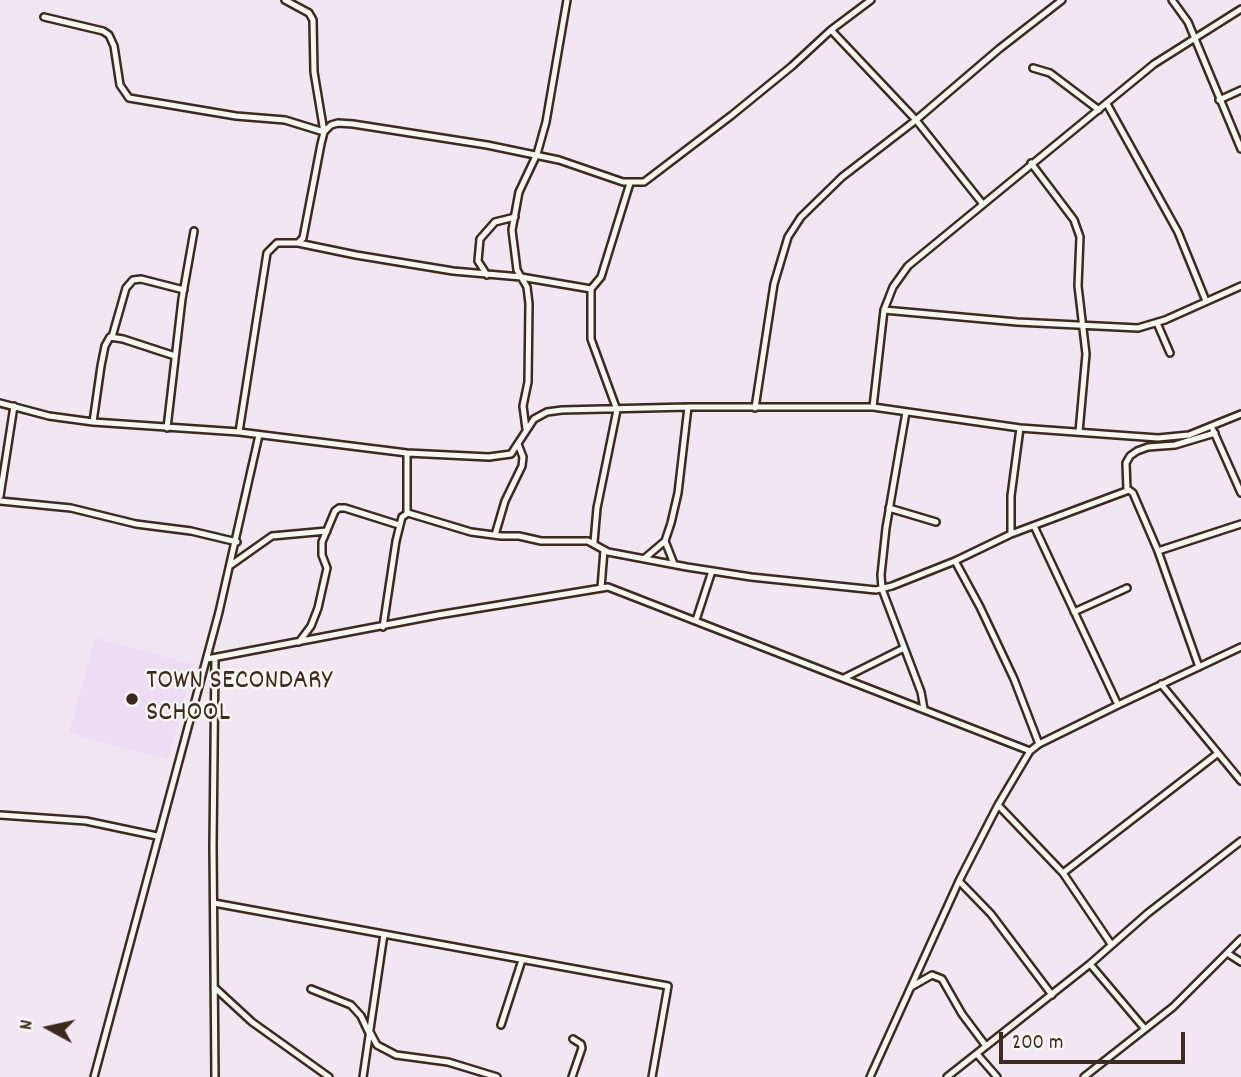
<!DOCTYPE html>
<html>
<head>
<meta charset="utf-8">
<style>
  body { margin:0 }
  #map { position:relative; width:1241px; height:1077px; overflow:hidden; background:#f0e7f3; font-family:Dekko,sans-serif }
  canvas { display:block }
  .north { position:absolute; left:14px; top:993px; width:70px; height:70px; -webkit-text-stroke:5px #f6f6f2; paint-order:stroke; rotate:278deg; font-size:19px; font-weight:700; line-height:28px; text-align:center; color:#3b2a1e }
  .north::after { content:''; display:block; margin:auto; width:24px; height:32px; background:#3b2a1e; clip-path:polygon(50% 0,100% 100%,50% 72%,0 100%) }
  .scale { position:absolute; left:999px; top:1032px; width:186px; height:32px; box-sizing:border-box; border:4px solid #3b2a1e; border-top:0; padding-left:9px; font-size:21px; line-height:24px; white-space:nowrap; color:#3b2a1e; -webkit-text-stroke:5px #f6f6f2; paint-order:stroke }
</style>
</head>
<body>
<div id="map">
<canvas width="1241" height="1077"></canvas>
<div class="north">N</div>
<div class="scale">200 m</div>
</div>
<script>
const c = document.querySelector('canvas').getContext('2d');
c.lineJoin = 'round';
function fillPath(path, color) {
  c.fillStyle = color;
  c.fill(path, 'evenodd');
}
function shape(rows) {
  const path = new Path2D();
  for (const r of rows) {
    path.moveTo(r[0], r[1]);
    for (let i = 2; i < r.length; i += 2) path.lineTo(r[i], r[i + 1]);
  }
  return path;
}
function strokePath(path, color, width, dash) {
  c.strokeStyle = color;
  c.lineWidth = width;
  c.lineCap = dash ? 'butt' : 'round';
  c.setLineDash(dash || []);
  c.stroke(path);
}
function write(font, color, halo, rows, align = 'center') {
  c.font = font + ' Dekko,sans-serif';
  c.lineWidth = 5;
  c.setLineDash([]);
  c.textBaseline = 'middle';
  c.strokeStyle = halo;
  c.fillStyle = color;
  for (const [text, x, y, turn = 0] of rows) {
    c.save();
    c.translate(x, y);
    c.rotate((+turn || 0) * Math.PI / 180);
    c.textAlign = isNaN(turn) ? turn : align;
    if (halo) c.strokeText(text, 0, 0);
    c.fillText(text, 0, 0);
    c.restore();
  }
}
fillPath(shape([
  [95,638,194,665,168,760,69,733]
]), '#ecddf3');
const street = shape([
  [1172,0,1188,22,1241,149],
  [44,17,103,31,109,35,114,46,120,85,129,98,236,116,285,120,324,132,314,72,313,20,309,13,285,0],
  [831,30,916,120,982,203],
  [1033,68,1050,73,1099,110],
  [1219,100,1241,90],
  [1107,104,1178,232,1206,301],
  [1031,163,1074,220,1080,237,1078,286,1086,354,1079,432],
  [298,243,356,255,453,271,521,277,591,289,601,277,630,183],
  [487,275,478,261,480,239,495,222,515,217],
  [591,289,591,339,617,410,597,508,594,542],
  [884,310,1017,322,1138,328,1165,320,1241,286],
  [1157,323,1170,353],
  [112,337,126,288,133,280,141,279,184,290],
  [0,403,49,416,93,422,239,432,407,453,489,457,511,454,534,419,547,412,562,410,688,407,873,407,1020,428,1158,438,1189,435,1241,414],
  [873,407,884,310,893,287,908,266,1154,64,1241,9],
  [755,408,774,284,788,237,801,217,842,177,916,120,999,49,1062,0],
  [906,412,886,528,881,575,882,589,921,692,924,709],
  [93,422,101,366,105,346,110,337,123,339,175,356],
  [167,428,182,299,194,231],
  [526,429,523,406,528,382,529,304,527,287,517,270,512,230,519,192,537,154,546,122,567,0],
  [1213,430,1241,493],
  [239,432,267,253,277,243,298,243,303,238,321,144,324,132,331,125,338,123,353,124,487,145,559,160,623,182,644,182,732,115,792,66,831,30,871,0],
  [407,453,407,513],
  [1127,490,1126,463,1130,456,1137,451,1148,447,1175,445,1215,433],
  [0,496,14,406],
  [0,501,71,508,136,524,191,531,237,542],
  [889,508,936,522],
  [1034,526,1118,705],
  [1011,534,1011,496,1020,428],
  [495,535,505,501,522,466,523,457,518,444],
  [665,541,674,564],
  [1158,551,1241,524],
  [645,558,665,541,671,523,678,493,688,407],
  [955,561,980,607,1014,679,1039,744],
  [231,565,272,536,327,531],
  [601,588,604,550],
  [1074,612,1127,588],
  [696,620,712,571],
  [383,627,396,541,402,517,408,513,471,532,501,536,519,536,541,541,588,541,608,552,687,567,751,577,876,590,892,586,955,561,1011,534,1129,490,1133,493,1158,551,1199,667],
  [299,642,311,626,318,608,327,568,322,555,322,542,335,511,339,508,345,508,399,525],
  [207,659,438,615,608,587,1030,751],
  [844,678,904,648],
  [1161,684,1241,781],
  [998,805,1063,873,1111,944],
  [0,815,86,821,157,836],
  [1063,873,1217,754],
  [959,881,991,914,1052,995],
  [214,903,668,986,652,1077],
  [1227,953,1241,962],
  [1090,964,1145,1029],
  [214,987,252,1022,329,1077],
  [911,987,932,975,942,979,962,1014,986,1046],
  [311,989,351,1005,361,1016,369,1033],
  [501,1025,522,960],
  [370,1032,377,1045,396,1055,448,1062,497,1077],
  [977,1054,997,1077],
  [94,1077,219,612,259,435],
  [215,1077,213,846,215,658],
  [363,1077,384,934],
  [572,1077,582,1048,581,1044,573,1039],
  [870,1077,959,881,998,805,1030,751,1039,744,1118,705,1241,647],
  [947,1077,1090,964,1148,913,1241,841],
  [1084,1077,1173,1007,1241,939]
]);
strokePath(street, '#3b2a1e', 10);
strokePath(street, '#f6f6f2', 5);
for (const [x, y, r, color] of [
  [132,699,7,"#3b2a1e"]
]) {
  const dot = new Path2D();
  dot.arc(x, y, r, 0, 2 * Math.PI);
  c.fillStyle = color;
  c.fill(dot);
  strokePath(dot, '#f6f6f2', 2.5);
}
write('28px', '#3b2a1e', '#f6f6f2', [
  ["TOWN SECONDARY",146,683],
  ["SCHOOL",146,715]
], 'left');
</script>
</body>
</html>
